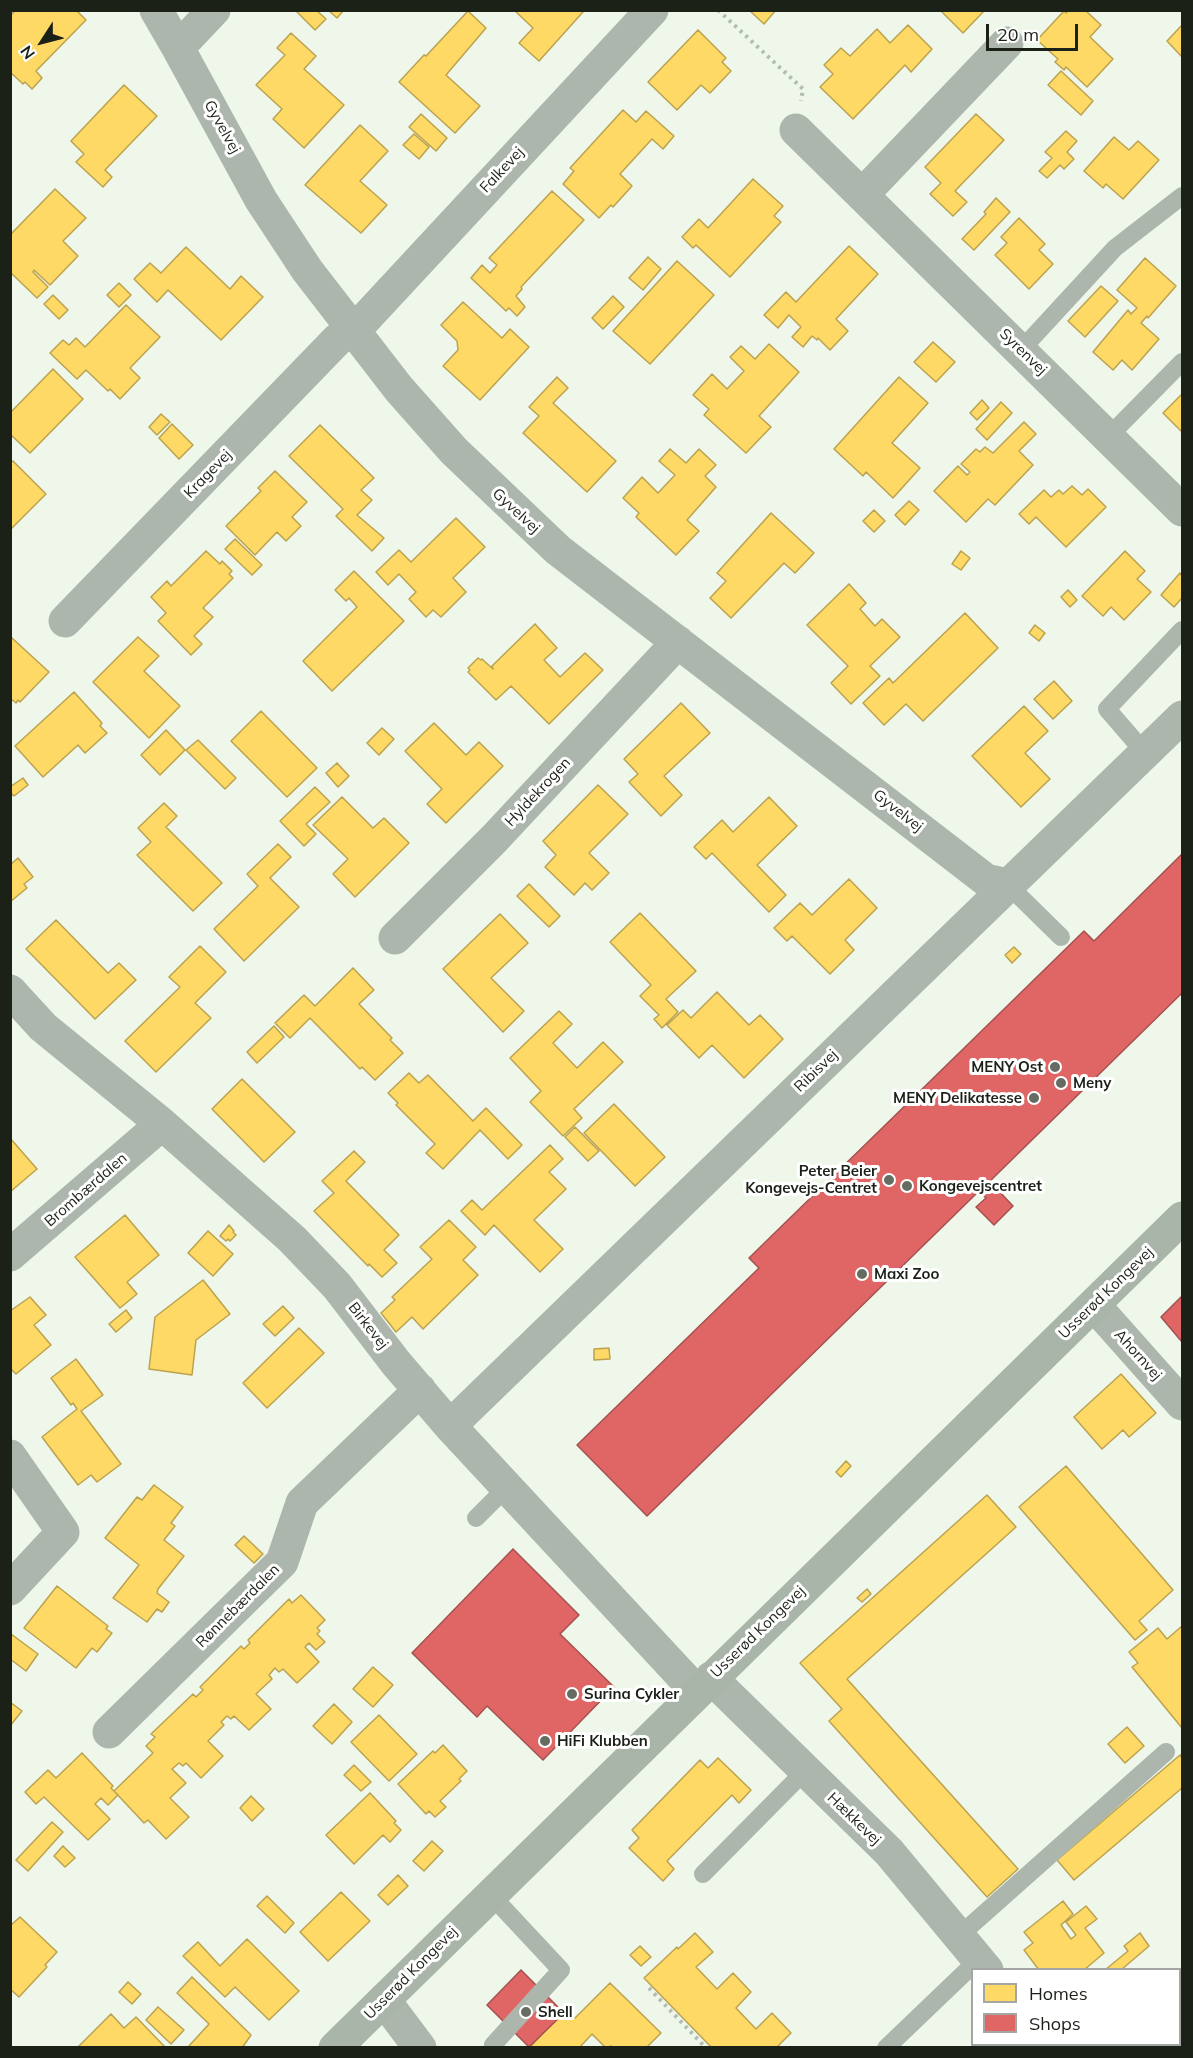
<!DOCTYPE html>
<html>
<head>
<meta charset="utf-8">
<style>
  body { margin:0 }
  #map { position:relative; width:1193px; height:2058px; overflow:hidden; background:#eef7ea; font-family:Mulish,sans-serif }
  canvas { display:block }
  .frame { position:absolute; inset:0; border:12px solid #1c2118; pointer-events:none }
  .legend { position:absolute; left:971px; top:1968px; width:210px; height:78px; box-sizing:border-box; background:#fff; border:2px solid #a4a6a3; margin:0; padding:8px 10px; list-style:none; font-size:18px; color:#1c2118 }
  .legend li { display:flex; align-items:center; gap:12px; height:30px }
  .legend b { width:30px; border:2px solid #a4a6a3 }
  .north { position:absolute; left:12px; top:12px; width:60px; height:60px; -webkit-text-stroke:4px #fff; paint-order:stroke; rotate:234deg; font-size:16px; font-weight:700; line-height:24px; text-align:center; color:#1c2118 }
  .north::after { content:''; display:block; margin:auto; width:21px; height:27px; background:#1c2118; clip-path:polygon(50% 0,100% 100%,50% 72%,0 100%) }
  .scale { position:absolute; left:986px; top:24px; width:92px; height:27px; box-sizing:border-box; border:3px solid #1c2118; border-top:0; padding-left:8px; font-size:18px; line-height:21px; white-space:nowrap; color:#1c2118; -webkit-text-stroke:4px #fff; paint-order:stroke }
</style>
</head>
<body>
<div id="map">
<canvas width="1193" height="2058"></canvas>
<div class="frame"></div>
<ul class="legend">
<li><b style="height:16px;background:#ffd966"></b>Homes</li>
<li><b style="height:16px;background:#e06666"></b>Shops</li>
</ul>
<div class="north">N</div>
<div class="scale">20 m</div>
</div>
<script>
const c = document.querySelector('canvas').getContext('2d');
c.lineJoin = 'round';
function fillPath(path, color) {
  c.fillStyle = color;
  c.fill(path, 'evenodd');
}
function shape(rows) {
  const path = new Path2D();
  for (const r of rows) {
    path.moveTo(r[0], r[1]);
    for (let i = 2; i < r.length; i += 2) path.lineTo(r[i], r[i + 1]);
  }
  return path;
}
function strokePath(path, color, width, dash) {
  c.strokeStyle = color;
  c.lineWidth = width;
  c.lineCap = dash ? 'butt' : 'round';
  c.setLineDash(dash || []);
  c.stroke(path);
}
function write(font, color, halo, rows, align = 'center') {
  c.font = font + ' Mulish,sans-serif';
  c.lineWidth = 6;
  c.setLineDash([]);
  c.textBaseline = 'middle';
  c.strokeStyle = halo;
  c.fillStyle = color;
  for (const [text, x, y, turn = 0] of rows) {
    c.save();
    c.translate(x, y);
    c.rotate((+turn || 0) * Math.PI / 180);
    c.textAlign = isNaN(turn) ? turn : align;
    if (halo) c.strokeText(text, 0, 0);
    c.fillText(text, 0, 0);
    c.restore();
  }
}
const homes = shape([
  [16,10,76,10,86,20,36,71,42,78,32,89,25,82,23,84,10,72,10,16,16,10],
  [295,10,316,10,326,19,315,30,295,10],
  [328,10,344,10,337,18,328,10],
  [514,10,582,10,583,12,539,61,519,43,533,28,514,10],
  [749,10,776,10,764,24,749,10],
  [940,10,985,10,963,33,940,10],
  [1069,10,1085,10,1101,25,1090,37,1113,59,1087,87,1066,67,1064,70,1055,62,1058,59,1037,40,1064,11,1066,13,1069,10],
  [468,11,486,28,446,75,480,106,455,133,399,82,424,55,426,56,468,11],
  [908,25,932,49,911,72,905,65,853,119,820,87,833,74,824,65,841,48,850,56,877,29,890,43,908,25],
  [1182,25,1182,57,1167,41,1182,25],
  [698,30,726,58,722,62,731,71,710,93,701,85,677,110,648,82,698,30],
  [291,33,316,56,304,69,344,105,304,148,273,119,282,109,256,85,285,55,277,48,291,33],
  [1061,71,1093,101,1081,115,1048,85,1061,71],
  [124,85,157,116,105,170,112,177,103,187,76,162,84,154,71,141,124,85],
  [623,110,636,122,646,111,674,136,663,149,652,139,620,174,632,186,613,207,611,205,599,218,563,184,574,171,570,168,623,110],
  [421,114,447,138,436,151,409,127,421,114],
  [976,114,1004,140,955,191,967,202,953,216,930,194,941,183,925,167,976,114],
  [360,125,388,151,360,181,387,205,361,233,305,185,360,125],
  [1066,131,1077,141,1067,152,1074,159,1064,169,1060,165,1047,178,1039,171,1052,158,1045,152,1066,131],
  [414,134,429,147,419,159,403,145,414,134],
  [1114,137,1129,150,1138,141,1159,160,1123,199,1106,184,1103,188,1084,171,1114,137],
  [753,179,783,206,774,216,781,222,730,277,696,245,693,248,682,237,699,219,708,228,753,179],
  [55,189,86,218,63,241,78,256,50,285,34,270,33,272,48,287,37,298,10,272,10,235,55,189],
  [552,191,584,220,521,287,522,289,516,296,525,307,517,316,509,308,506,311,471,278,482,265,490,273,497,265,489,258,552,191],
  [996,198,1010,212,974,250,962,239,986,214,984,212,996,198],
  [1019,218,1045,244,1039,250,1053,264,1029,289,995,255,1007,243,1001,237,1019,218],
  [849,246,878,274,836,319,848,331,830,350,818,338,817,340,812,336,803,347,792,337,801,327,789,315,778,328,764,315,786,292,796,302,849,246],
  [186,247,230,289,241,276,263,297,221,340,168,290,157,302,134,279,150,263,161,273,186,247],
  [648,257,661,269,643,290,629,278,648,257],
  [1145,258,1176,286,1148,318,1147,316,1141,323,1159,339,1132,370,1122,360,1113,370,1093,352,1128,310,1131,314,1137,308,1117,290,1145,258],
  [677,261,714,295,650,364,613,331,677,261],
  [119,283,131,295,119,307,107,295,119,283],
  [1101,286,1118,301,1085,337,1068,321,1101,286],
  [53,295,68,310,59,319,44,304,53,295],
  [613,296,624,307,603,329,592,318,613,296],
  [463,302,502,338,510,329,529,347,480,400,443,366,458,350,457,341,441,325,463,302],
  [126,305,160,337,130,368,140,378,120,399,110,389,108,391,86,370,77,379,50,353,63,340,69,345,76,338,85,347,126,305],
  [933,342,955,362,936,382,914,362,933,342],
  [769,344,799,372,759,416,771,427,746,453,704,415,709,409,693,395,712,374,727,389,744,371,730,357,741,346,755,359,769,344],
  [53,369,83,399,30,453,10,434,10,413,53,369],
  [557,377,568,388,553,403,616,461,587,492,523,433,539,416,529,407,557,377],
  [899,377,928,403,892,443,920,468,893,498,866,472,863,476,834,449,899,377],
  [1182,394,1182,432,1163,413,1182,394],
  [982,400,989,408,977,420,970,413,982,400],
  [1001,402,1012,413,987,440,976,429,1001,402],
  [161,414,170,422,157,435,149,427,161,414],
  [1024,422,1036,434,1019,451,1033,465,995,505,988,499,966,522,934,491,958,466,967,475,970,472,961,464,976,449,980,452,985,447,993,453,1024,422],
  [172,424,193,445,179,459,159,438,172,424],
  [320,425,374,478,361,490,372,500,357,515,384,538,372,551,336,516,343,509,289,456,320,425],
  [670,449,686,463,699,449,716,465,705,476,716,487,687,520,699,531,676,555,636,517,639,513,623,498,642,477,658,493,675,475,659,461,670,449],
  [13,461,46,494,10,530,10,463,13,461],
  [275,471,307,502,292,517,301,526,286,541,277,532,255,555,226,526,261,491,258,488,275,471],
  [1072,486,1082,495,1088,489,1106,507,1066,547,1036,517,1029,524,1019,514,1044,490,1051,497,1059,490,1063,494,1072,486],
  [909,501,919,510,905,525,895,515,909,501],
  [874,510,885,521,874,532,863,521,874,510],
  [771,513,814,553,795,573,784,563,731,618,710,598,726,581,717,573,771,513],
  [456,518,485,547,453,578,466,592,441,617,433,610,426,617,409,599,416,592,399,574,388,585,376,572,399,550,411,562,456,518],
  [235,539,262,565,252,575,225,549,235,539],
  [206,551,220,564,222,561,232,571,229,574,233,578,203,608,213,617,194,636,202,644,191,655,158,621,166,613,151,597,167,581,171,586,206,551],
  [961,551,970,558,961,570,952,564,961,551],
  [1125,551,1145,571,1137,579,1151,592,1124,620,1111,607,1103,616,1082,596,1125,551],
  [354,571,404,621,332,691,303,661,357,607,349,598,346,601,335,590,354,571],
  [1180,573,1182,576,1182,598,1174,607,1161,595,1180,573],
  [849,584,866,603,860,609,875,626,882,619,900,637,870,666,880,676,851,704,831,683,848,666,807,625,849,584],
  [1068,590,1077,600,1070,607,1061,597,1068,590],
  [965,613,998,648,923,721,906,704,884,725,863,703,889,678,893,683,965,613],
  [535,624,557,648,544,660,560,677,585,653,603,670,549,724,511,686,496,700,468,672,470,670,468,668,478,658,481,660,482,659,493,669,492,666,535,624],
  [1035,625,1045,633,1039,641,1029,633,1035,625],
  [138,637,159,656,144,671,180,706,149,738,93,682,138,637],
  [12,638,49,672,20,702,18,700,16,703,10,698,10,640,12,638],
  [1054,681,1072,701,1053,719,1034,699,1054,681],
  [74,692,102,723,100,726,107,733,85,753,78,745,43,777,15,746,74,692],
  [681,703,710,733,664,776,682,795,661,816,629,782,638,774,624,759,681,703],
  [1024,706,1048,731,1025,753,1050,779,1021,807,972,756,1024,706],
  [261,711,317,768,287,797,231,741,261,711],
  [434,723,466,755,479,742,503,766,446,823,427,804,442,789,405,751,434,723],
  [382,728,394,739,379,755,367,743,382,728],
  [166,730,185,750,160,775,141,755,166,730],
  [198,740,236,778,225,789,186,750,198,740],
  [337,763,349,776,338,787,326,773,337,763],
  [23,778,28,785,14,796,10,792,10,787,23,778],
  [598,785,628,814,589,853,609,873,592,890,585,883,574,895,545,867,556,855,543,841,598,785],
  [315,787,330,802,306,824,316,834,304,846,280,821,315,787],
  [342,797,373,828,384,818,409,843,355,897,333,874,348,859,313,825,342,797],
  [769,797,797,826,757,865,786,895,769,912,712,853,706,859,694,847,722,820,733,832,769,797],
  [164,803,177,816,166,827,222,883,193,911,137,855,151,842,138,828,164,803],
  [278,844,291,857,270,878,299,907,244,961,214,929,258,886,247,874,278,844],
  [18,858,33,877,24,884,27,888,10,902,10,865,18,858],
  [849,879,877,908,845,940,854,950,830,974,792,936,787,941,774,928,800,903,812,915,849,879],
  [529,884,560,916,549,927,517,896,529,884],
  [640,913,696,971,666,999,678,1012,662,1028,654,1019,659,1015,640,996,651,985,610,942,640,913],
  [500,914,528,943,491,978,524,1011,503,1032,443,969,500,914],
  [56,920,108,973,119,963,136,980,95,1019,26,949,56,920],
  [200,946,226,972,195,1003,211,1018,156,1072,125,1041,180,987,169,977,200,946],
  [1014,947,1021,954,1012,963,1005,955,1014,947],
  [353,968,374,990,359,1004,392,1038,390,1040,403,1053,375,1080,362,1067,360,1069,310,1018,290,1038,275,1023,304,995,315,1006,353,968],
  [717,992,749,1025,760,1015,783,1039,744,1078,712,1045,699,1058,667,1025,683,1010,691,1018,717,992],
  [559,1011,572,1024,553,1043,577,1068,603,1042,623,1062,574,1109,582,1118,563,1136,530,1102,541,1091,510,1058,559,1011],
  [274,1026,284,1037,257,1063,247,1052,274,1026],
  [409,1073,419,1083,428,1075,473,1121,486,1108,522,1145,508,1159,480,1130,443,1169,426,1153,435,1144,396,1105,398,1103,388,1093,409,1073],
  [242,1079,295,1132,264,1162,212,1109,242,1079],
  [614,1104,665,1157,635,1186,584,1133,614,1104],
  [575,1127,599,1151,588,1161,565,1137,575,1127],
  [10,1138,37,1169,10,1192,10,1138],
  [550,1145,563,1159,549,1172,566,1189,534,1220,563,1249,540,1272,494,1225,485,1235,461,1211,472,1200,482,1210,550,1145],
  [354,1151,365,1162,346,1181,399,1235,384,1250,397,1263,382,1277,369,1264,368,1266,314,1211,334,1193,322,1181,354,1151],
  [125,1215,159,1255,127,1282,137,1294,120,1308,75,1257,125,1215],
  [449,1220,476,1247,463,1260,478,1275,423,1329,412,1317,396,1332,381,1313,395,1300,392,1297,432,1259,420,1247,449,1220],
  [229,1225,234,1231,233,1232,236,1235,230,1241,228,1239,226,1241,220,1236,229,1225],
  [208,1231,233,1254,213,1276,188,1253,208,1231],
  [203,1280,230,1314,196,1340,192,1375,149,1369,155,1317,203,1280],
  [30,1297,46,1315,34,1325,51,1345,16,1374,10,1368,10,1311,30,1297],
  [283,1306,294,1318,275,1336,263,1324,283,1306],
  [126,1310,132,1318,116,1332,109,1324,126,1310],
  [299,1328,324,1353,267,1408,243,1383,299,1328],
  [609,1348,610,1359,594,1360,594,1349,609,1348],
  [76,1359,103,1395,81,1411,121,1464,97,1482,91,1475,78,1485,42,1437,77,1409,73,1403,71,1405,51,1378,76,1359],
  [1121,1374,1156,1413,1129,1437,1123,1430,1102,1449,1074,1417,1121,1374],
  [846,1461,851,1466,841,1477,836,1472,846,1461],
  [1066,1466,1173,1590,1139,1621,1147,1630,1135,1640,1019,1507,1066,1466],
  [154,1485,183,1507,171,1523,175,1526,164,1540,184,1556,158,1589,157,1593,169,1602,162,1612,157,1609,147,1622,113,1598,139,1565,105,1538,137,1497,142,1500,154,1485],
  [987,1495,1016,1527,847,1679,1018,1869,987,1897,829,1721,842,1709,800,1663,987,1495],
  [244,1536,263,1554,254,1563,235,1545,244,1536],
  [57,1586,108,1626,106,1629,112,1633,97,1652,92,1648,76,1668,24,1628,57,1586],
  [867,1589,871,1594,862,1602,857,1598,867,1589],
  [301,1595,325,1620,317,1628,320,1631,317,1634,325,1642,316,1650,309,1643,305,1647,319,1662,297,1683,283,1669,279,1672,275,1668,269,1675,272,1679,256,1694,271,1709,249,1730,234,1716,231,1719,227,1716,221,1722,224,1725,208,1741,223,1756,201,1778,186,1763,183,1766,179,1763,172,1769,186,1783,170,1798,189,1817,166,1839,148,1820,144,1823,114,1791,153,1753,146,1746,155,1737,151,1734,193,1694,196,1697,203,1690,200,1687,241,1646,244,1649,250,1643,248,1640,289,1599,292,1603,301,1595],
  [1182,1626,1182,1728,1132,1667,1138,1663,1129,1652,1158,1628,1167,1639,1182,1626],
  [11,1634,38,1654,26,1671,10,1659,11,1634],
  [373,1667,393,1685,373,1707,353,1689,373,1667],
  [10,1702,22,1711,10,1726,10,1702],
  [334,1704,352,1722,332,1744,313,1726,334,1704],
  [379,1715,417,1754,389,1781,351,1742,379,1715],
  [1127,1727,1144,1746,1125,1763,1108,1744,1127,1727],
  [443,1745,467,1771,459,1779,461,1781,440,1801,446,1807,435,1817,429,1811,426,1814,398,1784,433,1751,435,1753,443,1745],
  [82,1753,113,1786,111,1788,118,1795,108,1805,101,1798,95,1804,110,1819,88,1840,44,1797,36,1804,25,1792,48,1770,56,1778,82,1753],
  [1180,1755,1182,1758,1182,1788,1074,1880,1057,1860,1180,1755],
  [718,1758,751,1790,739,1803,732,1795,667,1861,674,1869,663,1881,629,1848,639,1838,632,1830,700,1760,708,1768,718,1758],
  [354,1765,371,1782,361,1791,344,1775,354,1765],
  [370,1793,396,1821,394,1823,401,1830,390,1842,383,1835,354,1864,326,1835,370,1793],
  [251,1796,264,1809,252,1821,240,1808,251,1796],
  [52,1822,63,1832,28,1871,16,1860,52,1822],
  [432,1841,443,1851,424,1871,413,1861,432,1841],
  [63,1846,75,1858,65,1867,54,1856,63,1846],
  [398,1875,408,1886,388,1905,378,1895,398,1875],
  [341,1892,370,1921,328,1961,300,1932,341,1892],
  [267,1896,294,1923,285,1933,257,1906,267,1896],
  [1063,1901,1073,1914,1061,1925,1071,1939,1076,1935,1066,1922,1086,1906,1097,1919,1085,1928,1104,1953,1084,1970,1039,1970,1024,1950,1033,1943,1024,1932,1063,1901],
  [20,1917,57,1952,45,1965,47,1967,19,1997,10,1989,10,1926,20,1917],
  [695,1933,713,1952,696,1967,717,1989,733,1973,751,1992,736,2008,756,2029,772,2013,791,2033,776,2048,712,2048,644,1978,677,1947,678,1949,695,1933],
  [1140,1933,1149,1946,1121,1970,1105,1970,1128,1951,1124,1946,1140,1933],
  [247,1939,299,1991,269,2020,235,1987,225,1997,183,1956,198,1942,220,1966,247,1939],
  [640,1946,651,1957,641,1966,630,1955,640,1946],
  [192,1977,251,2035,242,2048,188,2047,209,2024,177,1993,192,1977],
  [128,1982,141,1994,132,2004,119,1992,128,1982],
  [610,1983,661,2033,646,2048,613,2048,611,2046,606,2048,592,2034,579,2048,529,2048,566,2009,575,2018,610,1983],
  [158,2007,184,2030,171,2044,146,2020,158,2007],
  [111,2014,124,2028,136,2017,166,2048,77,2048,111,2014],
  [1095,2044,1137,2044,1133,2048,1097,2048,1095,2044]
]);
fillPath(homes, '#ffd966');
strokePath(homes, '#bba24f', 1.5);
const shops = shape([
  [1182,854,1182,993,988,1183,994,1190,996,1188,1013,1206,994,1225,976,1207,986,1198,979,1191,647,1516,577,1445,759,1268,749,1258,1084,931,1094,941,1182,854],
  [1182,1296,1182,1342,1161,1317,1182,1296],
  [513,1549,579,1615,560,1634,614,1687,543,1760,487,1706,477,1717,412,1653,513,1549],
  [521,1970,564,2013,529,2047,487,2005,521,1970]
]);
fillPath(shops, '#e06666');
strokePath(shops, '#a5514f', 1.5);
strokePath(shape([
  [718,10,803,89,801,101],
  [649,1988,706,2048]
]), '#b2bcb2', 4, [3, 4.5]);
strokePath(shape([
  [1021,350,1115,248,1182,196],
  [1109,436,1182,362],
  [1145,753,1107,709,1182,630],
  [1008,885,1061,937],
  [476,1518,506,1488],
  [703,1874,805,1771],
  [490,1894,561,1970,493,2045,494,2048],
  [960,1935,1166,1752],
  [886,2048,979,1959]
]), '#adb6ad', 18);
strokePath(shape([
  [156,10,178,48,261,200,307,270,399,389,454,451,558,550,986,880,1008,885],
  [178,48,214,10],
  [796,130,1182,510],
  [862,195,1007,43],
  [65,621,337,340,365,319,652,10],
  [395,938,494,839,678,642],
  [10,991,43,1027,162,1124,292,1239,337,1286,396,1363,450,1426,697,1692],
  [10,1255,162,1124],
  [1094,1305,1182,1404],
  [450,1426,1182,717],
  [10,1456,63,1532,10,1589],
  [711,1678,889,1852,987,1970],
  [109,1732,282,1562,302,1503,420,1390],
  [384,2000,420,2048],
  [1043,2044,1045,2048]
]), '#adb6ad', 33);
strokePath(shape([
  [335,2048,1182,1218]
]), '#aab5aa', 33);
for (const [x, y, r, color] of [
  [1055,1067,6,"#666c62"],
  [1061,1083,6,"#666c62"],
  [1034,1098,6,"#666c62"],
  [889,1180,6,"#666c62"],
  [907,1186,6,"#666c62"],
  [862,1274,6,"#666c62"],
  [572,1694,6,"#666c62"],
  [545,1741,6,"#666c62"],
  [526,2012,6,"#666c62"]
]) {
  const dot = new Path2D();
  dot.arc(x, y, r, 0, 2 * Math.PI);
  c.fillStyle = color;
  c.fill(dot);
  strokePath(dot, '#fff', 2);
}
write('15px', '#1c2118', '#fff', [
  ["Gyvelvej",222,127,61],
  ["Falkevej",502,170,-47],
  ["Syrenvej",1023,352,44],
  ["Kragevej",208,474,-46],
  ["Gyvelvej",516,511,43],
  ["Hyldekrogen",538,792,-47],
  ["Gyvelvej",898,811,38],
  ["Ribisvej",816,1071,-44],
  ["Brombærdalen",86,1190,-41],
  ["Usserød Kongevej",1106,1293,-44],
  ["Birkevej",368,1326,52],
  ["Ahornvej",1138,1355,48],
  ["Rønnebærdalen",238,1606,-45],
  ["Usserød Kongevej",758,1632,-44],
  ["Hækkevej",854,1819,44],
  ["Usserød Kongevej",411,1973,-45]
]);
write('bold 15px', '#1c2118', '#fff', [
  ["MENY Ost",1043,1067,"right"],
  ["Meny",1073,1083],
  ["MENY Delikatesse",1022,1098,"right"],
  ["Peter Beier",877,1171,"right"],
  ["Kongevejs-Centret",877,1188,"right"],
  ["Kongevejscentret",919,1186],
  ["Maxi Zoo",874,1274],
  ["Surina Cykler",584,1694],
  ["HiFi Klubben",557,1741],
  ["Shell",538,2012]
], 'left');
</script>
</body>
</html>
